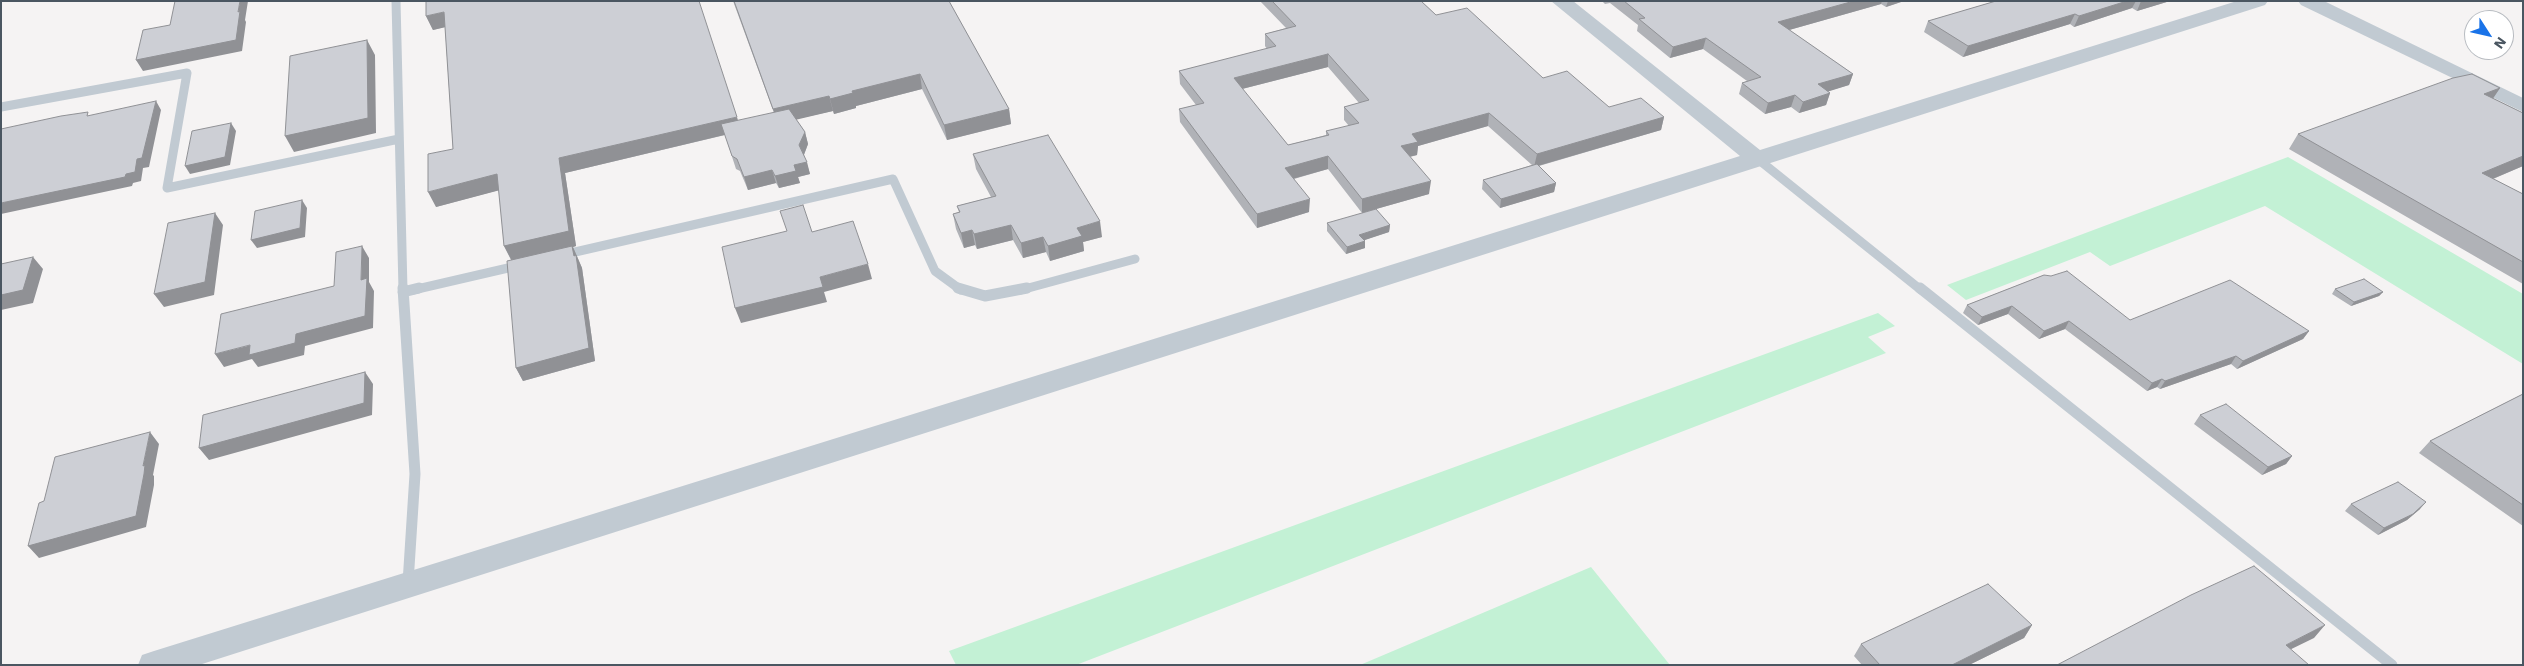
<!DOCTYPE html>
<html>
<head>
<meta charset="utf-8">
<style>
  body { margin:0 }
  #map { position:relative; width:2524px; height:666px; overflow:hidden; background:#f5f3f3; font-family:"Work Sans",sans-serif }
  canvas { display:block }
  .frame { position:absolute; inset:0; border:2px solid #4a5661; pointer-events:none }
  .north { position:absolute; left:2464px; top:10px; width:50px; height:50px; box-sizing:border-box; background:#fff; border:1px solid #b7bbc0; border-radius:50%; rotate:125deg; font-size:14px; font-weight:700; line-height:20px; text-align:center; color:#4a5661 }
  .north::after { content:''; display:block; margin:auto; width:18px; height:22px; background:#1a73e8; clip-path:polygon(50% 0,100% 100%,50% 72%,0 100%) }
</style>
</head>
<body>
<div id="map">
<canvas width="2524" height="666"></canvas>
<div class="frame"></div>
<div class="north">N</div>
</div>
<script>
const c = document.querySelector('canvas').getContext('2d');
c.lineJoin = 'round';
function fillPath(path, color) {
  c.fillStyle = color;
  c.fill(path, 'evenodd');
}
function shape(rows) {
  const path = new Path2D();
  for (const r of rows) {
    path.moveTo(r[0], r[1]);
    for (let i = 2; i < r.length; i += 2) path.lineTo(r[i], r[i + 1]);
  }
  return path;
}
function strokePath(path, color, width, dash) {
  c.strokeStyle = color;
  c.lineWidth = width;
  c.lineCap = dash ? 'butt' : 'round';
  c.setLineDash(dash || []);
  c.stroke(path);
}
fillPath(shape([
  [2288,157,2523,294,2523,364,2265,206,2110,266,2090,252,1966,300,1947,285],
  [1878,313,1895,326,1868,337,1886,353,1076,665,956,665,949,651],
  [1591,567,1670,665,1360,665]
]), '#c3f1d5');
strokePath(shape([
  [396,1,403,290],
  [1,107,187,73,167,188,399,139],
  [1759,160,1921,290],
  [562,255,893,179,935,271,961,290],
  [413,290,521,265],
  [1021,290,1135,259]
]), '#c1cad2', 9);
strokePath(shape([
  [403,288,415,474,408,583],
  [958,288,985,296,1027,288],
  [1920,288,2392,665],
  [403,292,419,288]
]), '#c1cad2', 11);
fillPath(shape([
  [1551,1,1573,1,1760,150,2237,1,2268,1,2265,5,199,665,138,665,142,655,154,651,1740,156,1551,1],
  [2298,1,2324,1,2523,98,2523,112,2301,5,2298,1]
]), '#c1cad2');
fillPath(shape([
  [733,1,949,1,1009,109,1011,124,947,140,922,89,856,106,856,108,834,114,833,111,796,119,805,132,808,144,804,155,810,174,798,177,800,183,779,188,776,183,748,190,740,171,736,169,725,135,565,173,576,246,573,247,582,268,595,361,523,381,516,368,511,260,504,246,499,190,436,207,453,149,445,27,433,30,426,16,738,121,774,113],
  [1260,1,1421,1,1436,15,1543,78,1609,107,1664,117,1661,130,1539,166,1556,183,1554,192,1500,208,1482,189,1483,180,1532,165,1488,126,1418,146,1417,155,1410,157,1429,194,1362,213,1328,169,1294,179,1309,212,1257,228,1180,122,1179,109,1196,105,1180,84,1179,71,1267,49,1265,46,1265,34,1286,28],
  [1328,67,1359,103,1344,107,1344,120,1349,126,1326,131,1326,135,1288,145,1242,89],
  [1602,1,1904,1,1886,7,1881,4,1789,30,1853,74,1849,85,1828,91,1830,93,1826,105,1799,113,1791,107,1765,114,1739,94,1742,83,1747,81,1703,49,1670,58,1637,31,1638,25,1610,3,1605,4],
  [1996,1,2170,1,2137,11,2132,8,2074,27,2070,24,1963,57,1924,32,1928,21],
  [2500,88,2493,98,2523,113,2523,166,2493,179,2523,194,2523,284,2289,149,2298,134],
  [973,154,1102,237,1083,242,1084,251,1050,261,1046,252,1023,258,1013,240,977,249,975,245,964,248,956,229,953,214,959,212,957,206,991,197,976,169],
  [1327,223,1390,225,1389,232,1364,240,1365,241,1365,248,1346,254,1327,231],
  [2044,275,2130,320,2309,331,2303,339,2237,369,2231,364,2160,389,2157,387,2147,391,2065,329,2039,339,2008,314,1978,325,1963,313,1967,305],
  [2335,289,2383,292,2379,296,2351,306,2332,294],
  [2523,394,2523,526,2419,453,2430,441],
  [2200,415,2292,456,2286,464,2262,475,2194,424],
  [2351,504,2420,509,2407,520,2378,535,2345,511],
  [2032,625,2024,638,1969,665,1862,665,1854,656,1861,644]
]), '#b0b2b7');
fillPath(shape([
  [240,1,248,1,245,20,246,22,242,51,143,71,136,60,238,12],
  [1854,1,1882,1,1881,4,1775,34,1778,22],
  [1888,1,1904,1,1886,7],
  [2127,1,2136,1,2132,8,2074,27,2079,16],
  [2141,1,2170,1,2137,11],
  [444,12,450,26,433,30,426,16],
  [2075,14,2070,24,1963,57,1968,46],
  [1706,38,1703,49,1670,58,1673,47],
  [367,40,375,55,376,133,294,152,285,136],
  [1328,54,1328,67,1234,91,1234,78],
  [920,74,922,89,856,106,856,108,834,114,830,99,852,91],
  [1853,74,1849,85,1814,96,1818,84],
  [2500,88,2490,103,2484,94],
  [1830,93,1826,105,1799,113,1803,102],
  [1795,95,1791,107,1765,114,1768,103],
  [829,96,833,111,778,124,773,109],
  [156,101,161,110,149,167,143,168,141,181,133,183,132,186,1,214,1,203,126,174,137,159],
  [1009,109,1011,124,947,140,944,125],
  [1489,113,1488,126,1418,146,1417,155,1399,159,1401,146,1412,134],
  [737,117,741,131,565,173,576,246,573,247,582,268,595,361,523,381,516,368,512,261,504,246,559,158],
  [1664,117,1661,130,1534,167,1537,154],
  [231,123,236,131,230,165,190,174,185,166],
  [805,132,808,144,803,157,799,145],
  [1328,156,1328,169,1285,181,1285,168],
  [2523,156,2523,166,2471,188,2482,173],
  [807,162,810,174,798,177,800,183,779,188,775,176,794,165],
  [772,170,776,183,748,190,744,177],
  [497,174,504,189,436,207,428,192],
  [1431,181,1429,194,1362,213,1362,199],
  [1556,183,1554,192,1500,208,1501,199],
  [1310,199,1309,212,1257,228,1257,214],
  [302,200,307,208,305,237,257,248,251,240],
  [215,213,223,225,214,295,164,307,154,294],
  [1100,221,1102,237,1083,242,1084,251,1050,261,1048,246,1077,228],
  [1011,225,1013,240,977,249,974,234],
  [1390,225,1389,232,1359,242,1359,235],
  [972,230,975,245,964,248,961,233],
  [1043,237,1046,252,1023,258,1021,243],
  [1365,241,1365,248,1346,254,1347,247],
  [362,246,369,258,369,282,374,291,373,328,305,346,304,355,258,367,252,359,224,367,215,354,296,334,361,280],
  [33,257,43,269,33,303,1,310,1,295],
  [868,264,872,279,824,292,827,302,741,323,735,308,820,277],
  [2383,292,2379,296,2351,306,2354,302],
  [2012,306,2008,314,1978,325,1982,317],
  [2069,321,2065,329,2039,339,2044,331],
  [2309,331,2303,339,2237,369,2243,361],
  [2236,356,2231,364,2160,389,2165,381],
  [365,372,373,384,372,415,209,460,199,448],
  [2162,379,2157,387,2147,391,2152,383],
  [150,432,159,444,153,475,154,476,154,485,146,527,39,558,28,546,143,466],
  [2292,456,2286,464,2262,475,2268,467],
  [2426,502,2420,509,2407,520,2378,535,2384,528],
  [2032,625,2024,638,1969,665,1952,665],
  [2325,625,2314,638,2275,657,2286,645]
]), '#909195');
const building = shape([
  [175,1,240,1,238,12,240,11,236,40,136,60,143,30,170,25,175,1],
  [426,1,699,1,737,117,559,158,569,231,504,246,497,174,428,192,428,154,453,149,444,12,426,16,426,1],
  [734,1,949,1,1009,109,944,125,920,74,852,91,853,93,830,99,829,96,773,109,734,1],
  [1272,1,1421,1,1436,15,1467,8,1543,78,1567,71,1609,107,1641,98,1664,117,1537,154,1489,113,1412,134,1418,142,1401,146,1431,181,1362,199,1328,156,1285,168,1310,199,1257,214,1179,109,1204,103,1179,71,1276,46,1265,34,1296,26,1272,1],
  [1328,54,1369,100,1344,107,1359,123,1326,131,1329,135,1288,145,1234,78,1328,54],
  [1624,1,1854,1,1778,22,1853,74,1818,84,1830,93,1803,102,1795,95,1768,103,1742,83,1761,77,1706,38,1673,47,1639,19,1645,18,1624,1],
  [1996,1,2127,1,2079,16,2075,14,1968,46,1928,21,1996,1],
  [367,40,368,118,285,136,290,56,367,40],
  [2472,74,2500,88,2484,94,2523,113,2523,156,2482,173,2523,194,2523,262,2298,134,2453,78,2472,74],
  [156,101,142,158,137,159,135,172,126,174,125,177,1,203,1,129,61,116,88,112,87,116,156,101],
  [789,109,805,132,799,145,807,162,794,165,796,171,775,176,772,170,744,177,737,159,732,156,721,124,789,109],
  [231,123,225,157,185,166,192,131,231,123],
  [1048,135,1100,221,1077,228,1082,236,1048,246,1043,237,1021,243,1011,225,974,234,972,230,961,233,953,214,960,212,957,206,996,196,973,154,1048,135],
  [1537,164,1556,183,1501,199,1483,180,1537,164],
  [302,200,300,228,251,240,255,211,302,200],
  [803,205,812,232,853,221,868,264,820,277,823,287,735,308,722,247,787,231,780,211,803,205],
  [1376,209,1390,225,1359,235,1365,241,1347,247,1327,223,1376,209],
  [215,213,205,282,154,294,168,223,215,213],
  [362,246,361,280,367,278,365,316,296,334,295,343,249,355,250,345,215,354,221,314,334,286,336,252,362,246],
  [572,246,574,256,576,255,589,348,516,368,507,261,572,246],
  [33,257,23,290,1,295,1,264,33,257],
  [2067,271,2130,320,2230,280,2309,331,2243,361,2236,356,2165,381,2162,379,2152,383,2069,321,2044,331,2012,306,1982,317,1967,305,2044,275,2051,276,2067,271],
  [2364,279,2383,292,2354,302,2335,289,2364,279],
  [365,372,364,403,199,448,203,415,365,372],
  [2523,394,2523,505,2430,441,2523,394],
  [2226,404,2292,456,2268,467,2200,415,2226,404],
  [150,432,143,466,145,465,144,474,136,516,28,546,39,503,44,501,55,457,150,432],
  [2398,482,2426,502,2413,514,2384,528,2351,504,2398,482],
  [2254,566,2325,625,2286,645,2309,665,2057,665,2191,595,2254,566],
  [1988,584,2032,625,1952,665,1880,665,1861,644,1988,584]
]);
fillPath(building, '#cdcfd5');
strokePath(building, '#909195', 1);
</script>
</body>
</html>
